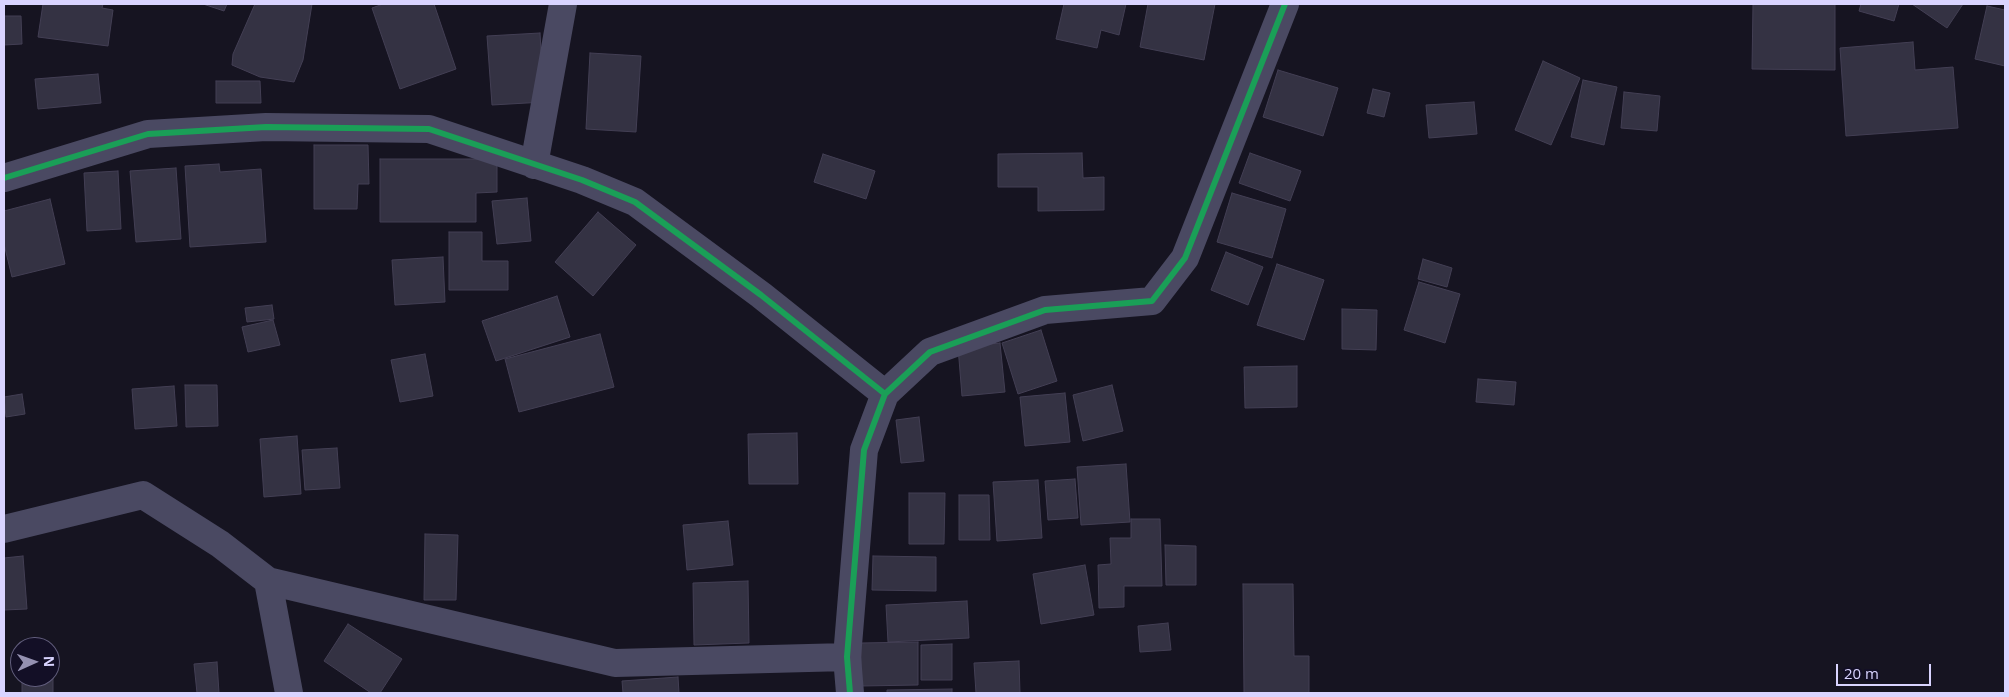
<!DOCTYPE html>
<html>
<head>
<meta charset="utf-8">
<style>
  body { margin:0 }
  #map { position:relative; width:2009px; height:697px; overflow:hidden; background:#161421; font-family:"Open Sans",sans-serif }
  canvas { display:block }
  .frame { position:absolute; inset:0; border:5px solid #d9d4ff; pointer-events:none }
  .north { position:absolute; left:10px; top:637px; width:50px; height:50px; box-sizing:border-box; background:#130f26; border:1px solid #625e7d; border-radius:50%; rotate:88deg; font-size:14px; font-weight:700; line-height:20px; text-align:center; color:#d9d4ff }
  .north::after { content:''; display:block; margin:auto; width:18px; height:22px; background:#9591b1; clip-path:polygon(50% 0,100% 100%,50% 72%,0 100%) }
  .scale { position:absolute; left:1836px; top:664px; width:95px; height:22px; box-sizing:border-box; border:2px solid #d9d4ff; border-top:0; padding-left:6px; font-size:15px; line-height:18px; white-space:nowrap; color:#d9d4ff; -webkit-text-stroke:4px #130f26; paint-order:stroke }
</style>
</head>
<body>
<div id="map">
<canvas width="2009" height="697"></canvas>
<div class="frame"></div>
<div class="north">N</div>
<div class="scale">20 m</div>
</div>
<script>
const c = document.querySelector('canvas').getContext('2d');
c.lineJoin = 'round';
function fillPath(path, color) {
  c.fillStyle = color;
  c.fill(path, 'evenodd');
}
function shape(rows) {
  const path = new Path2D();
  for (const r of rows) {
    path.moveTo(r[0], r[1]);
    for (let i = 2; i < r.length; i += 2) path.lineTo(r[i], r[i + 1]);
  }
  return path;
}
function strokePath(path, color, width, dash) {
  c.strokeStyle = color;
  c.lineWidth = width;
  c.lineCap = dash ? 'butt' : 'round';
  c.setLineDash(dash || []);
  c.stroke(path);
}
const building = shape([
  [43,4,103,4,102,8,113,10,108,46,38,37,43,4],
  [203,4,227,4,224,11,203,4],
  [255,4,312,4,303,60,294,82,260,77,232,65,233,54,255,4],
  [383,4,434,4,456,69,400,89,372,8,383,4],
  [1064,4,1126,4,1119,35,1101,30,1097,48,1056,39,1064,4],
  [1148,4,1215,4,1204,60,1140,47,1148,4],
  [1753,4,1835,4,1835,70,1752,69,1753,4],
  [1861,4,1899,4,1894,21,1859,11,1861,4],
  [1912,4,1963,4,1947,28,1912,4],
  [1987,6,2005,10,2005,66,1975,59,1987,6],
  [4,16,21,16,22,44,4,45,4,16],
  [540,33,544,102,492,105,487,36,540,33],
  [1913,42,1915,70,1953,67,1958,128,1846,136,1840,48,1913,42],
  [590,53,641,56,636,132,586,129,590,53],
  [1543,61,1580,78,1551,145,1515,130,1543,61],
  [1278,70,1338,88,1323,136,1263,117,1278,70],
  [98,74,101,103,38,109,35,79,98,74],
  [1583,80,1617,87,1604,145,1571,137,1583,80],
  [216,81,260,81,261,103,216,103,216,81],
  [1373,89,1390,93,1384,117,1367,113,1373,89],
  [1624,92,1660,96,1657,131,1621,128,1624,92],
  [1474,102,1477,134,1429,138,1426,105,1474,102],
  [314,145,368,145,369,184,358,184,357,209,314,209,314,145],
  [1082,153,1083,178,1104,177,1104,210,1038,211,1038,187,998,187,998,154,1082,153],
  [1250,153,1301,171,1290,201,1239,183,1250,153],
  [823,154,875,171,866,199,814,182,823,154],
  [380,159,497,159,497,192,476,193,476,222,380,222,380,159],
  [219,164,220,172,261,169,266,242,190,247,185,166,219,164],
  [176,168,181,239,136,242,130,171,176,168],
  [118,171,121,229,87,231,84,173,118,171],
  [1232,193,1286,209,1272,258,1217,242,1232,193],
  [527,198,531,241,497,244,492,201,527,198],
  [50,199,65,264,12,277,4,244,4,211,50,199],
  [598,212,636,245,593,296,555,262,598,212],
  [449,232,482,232,482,261,508,261,508,290,449,290,449,232],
  [1226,252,1263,267,1248,305,1211,290,1226,252],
  [443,257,445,302,395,305,392,260,443,257],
  [1423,259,1452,268,1447,287,1418,279,1423,259],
  [1277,264,1324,280,1304,340,1257,325,1277,264],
  [1419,282,1460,294,1445,343,1404,330,1419,282],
  [557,296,570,337,496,361,482,321,557,296],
  [272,305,274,319,247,322,245,308,272,305],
  [1342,309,1377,310,1376,350,1342,349,1342,309],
  [273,320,280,345,248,352,242,327,273,320],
  [1041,330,1057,381,1018,394,1002,343,1041,330],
  [600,334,614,387,519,412,505,359,600,334],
  [1000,343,1005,392,962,396,958,347,1000,343],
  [425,354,433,396,400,402,391,360,425,354],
  [1297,366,1297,407,1245,408,1244,367,1297,366],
  [1478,379,1516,382,1514,405,1476,402,1478,379],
  [185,385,217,385,218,426,186,427,185,385],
  [1112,385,1123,431,1083,441,1073,395,1112,385],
  [174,386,177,426,135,429,132,389,174,386],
  [1065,393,1070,442,1025,446,1020,397,1065,393],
  [22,394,25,414,6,417,4,397,22,394],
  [919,417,924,461,901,463,896,420,919,417],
  [797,433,798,484,749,484,748,434,797,433],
  [297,436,301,494,264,497,260,439,297,436],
  [337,448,340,488,305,490,302,450,337,448],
  [1126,464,1130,522,1081,525,1077,467,1126,464],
  [1075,479,1078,518,1048,520,1045,481,1075,479],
  [1038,480,1042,538,997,541,993,482,1038,480],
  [909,493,945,493,944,544,909,544,909,493],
  [959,495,989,495,990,540,959,540,959,495],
  [1131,519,1160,519,1162,586,1124,586,1124,607,1099,608,1098,565,1111,564,1110,538,1131,538,1131,519],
  [728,521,733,565,687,570,683,525,728,521],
  [425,534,458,535,456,600,424,600,425,534],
  [1165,545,1196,546,1196,585,1166,585,1165,545],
  [23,556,27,609,4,610,4,558,23,556],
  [873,556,936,557,936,591,872,590,873,556],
  [1085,565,1094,615,1041,624,1033,574,1085,565],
  [748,581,749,643,694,645,693,583,748,581],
  [1243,584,1293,584,1294,656,1309,656,1309,693,1244,693,1243,584],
  [967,601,969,638,888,642,886,605,967,601],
  [1168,623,1171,650,1140,652,1138,626,1168,623],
  [348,624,402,659,380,693,371,693,324,661,348,624],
  [918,642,918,685,861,686,861,643,918,642],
  [952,644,952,680,921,680,921,645,952,644],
  [50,657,53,657,53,693,22,693,22,677,50,677,50,657],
  [1019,661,1020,693,976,693,974,663,1019,661],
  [217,662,219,693,197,693,194,664,217,662],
  [678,677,679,693,623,693,622,681,678,677],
  [952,689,952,693,887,693,887,690,952,689]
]);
fillPath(building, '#343243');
strokePath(building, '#433f54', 1);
strokePath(shape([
  [534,165,563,4],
  [4,178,148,134,266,127,429,129,582,180,635,202,761,295,885,394],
  [4,529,143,495,220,544,268,581,615,663,847,657],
  [268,581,289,693],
  [850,693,847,657,864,450,885,394,930,352,1045,310,1152,301,1185,258,1285,4]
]), '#4a4962', 28);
strokePath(shape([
  [4,178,148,134,266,127,429,129,582,180,635,202,761,295,885,394],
  [850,693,847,657,864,450,885,394,930,352,1045,310,1152,301,1185,258,1285,4]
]), '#1a9f57', 6);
</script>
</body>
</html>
